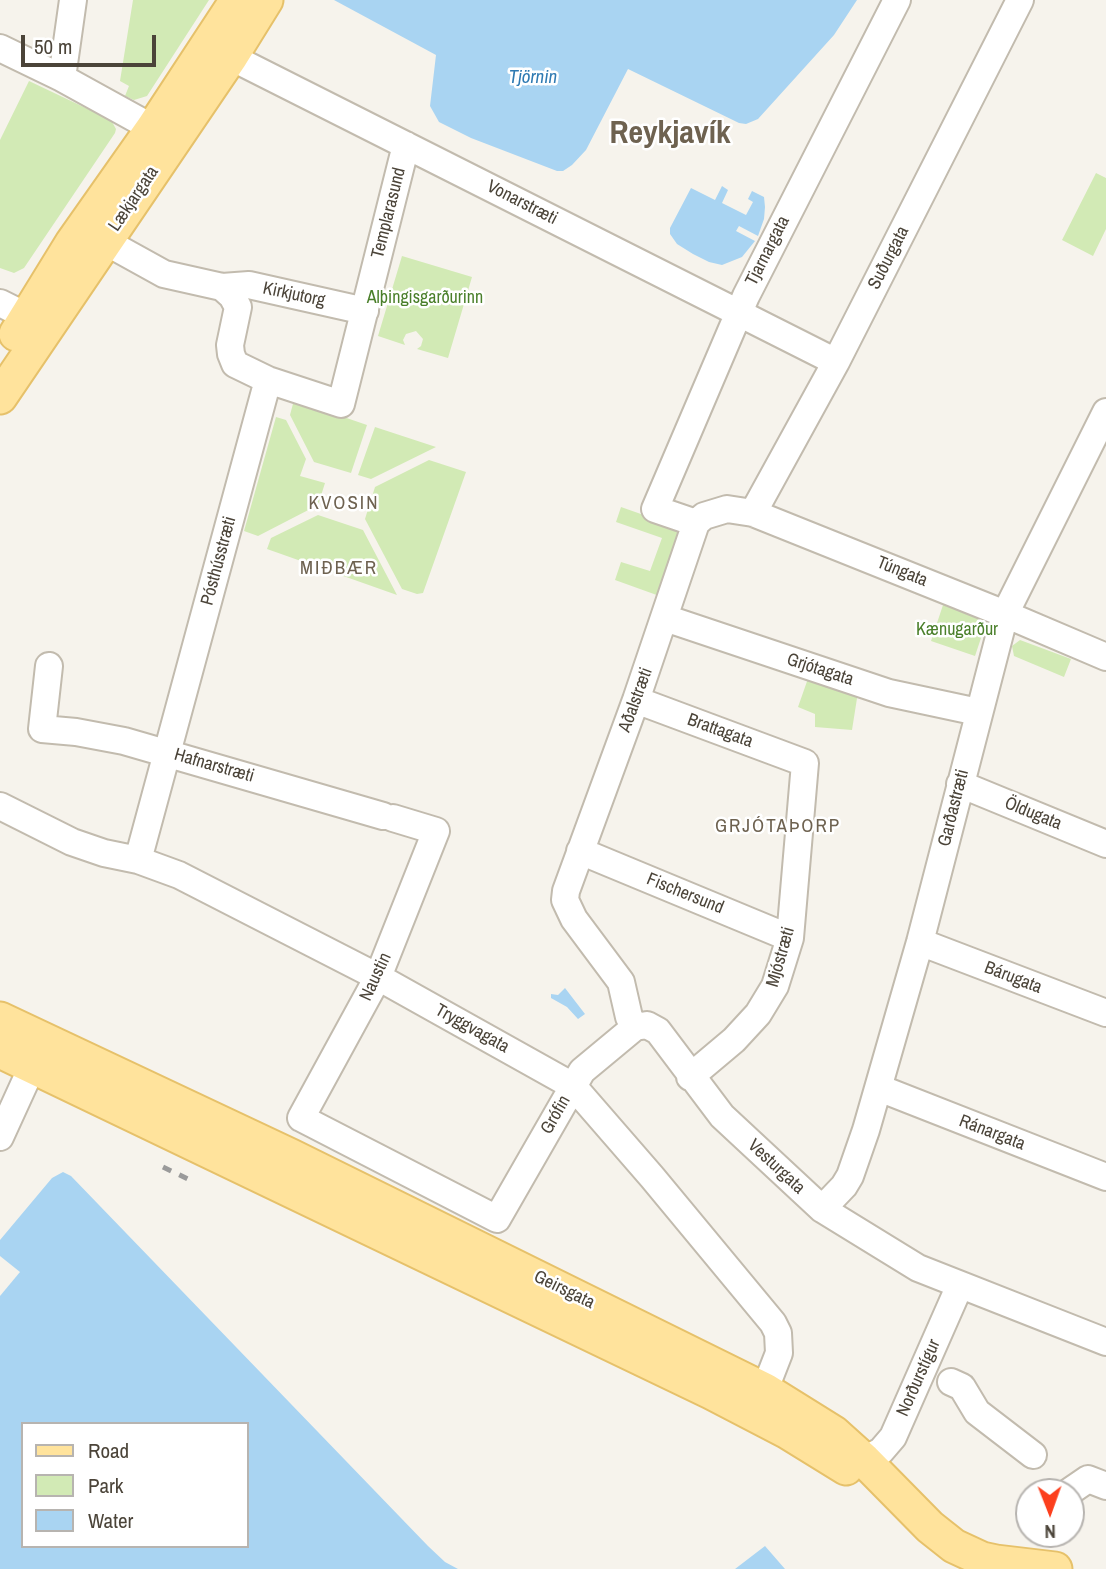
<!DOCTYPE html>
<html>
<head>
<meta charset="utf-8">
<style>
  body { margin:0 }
  #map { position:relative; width:1106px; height:1569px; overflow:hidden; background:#f6f3ec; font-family:"Archivo Narrow",sans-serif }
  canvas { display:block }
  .legend { position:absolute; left:21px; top:1422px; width:228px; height:126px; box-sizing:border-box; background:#fff; border:2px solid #b7b4b0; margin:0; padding:9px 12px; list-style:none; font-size:21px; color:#4b4439 }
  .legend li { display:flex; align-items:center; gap:14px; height:35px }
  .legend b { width:35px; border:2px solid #b7b4b0 }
  .north { position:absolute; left:1015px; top:1478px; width:70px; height:70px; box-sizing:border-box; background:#fff; border:2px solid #b7b4b0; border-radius:50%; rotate:179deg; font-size:19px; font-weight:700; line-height:28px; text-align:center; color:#4b4439 }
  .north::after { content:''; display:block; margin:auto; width:24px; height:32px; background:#fc3f1d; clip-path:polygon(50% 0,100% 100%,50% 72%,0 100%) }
  .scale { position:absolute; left:21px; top:35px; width:135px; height:32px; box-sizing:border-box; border:4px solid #4b4439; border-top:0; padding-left:9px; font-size:21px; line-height:24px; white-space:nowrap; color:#4b4439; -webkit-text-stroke:5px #fff; paint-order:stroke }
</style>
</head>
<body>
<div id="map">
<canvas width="1106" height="1569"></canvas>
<ul class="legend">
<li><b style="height:9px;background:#ffe39c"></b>Road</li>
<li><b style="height:19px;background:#d2eab5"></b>Park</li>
<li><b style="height:19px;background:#a9d4f2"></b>Water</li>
</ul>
<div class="north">N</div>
<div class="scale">50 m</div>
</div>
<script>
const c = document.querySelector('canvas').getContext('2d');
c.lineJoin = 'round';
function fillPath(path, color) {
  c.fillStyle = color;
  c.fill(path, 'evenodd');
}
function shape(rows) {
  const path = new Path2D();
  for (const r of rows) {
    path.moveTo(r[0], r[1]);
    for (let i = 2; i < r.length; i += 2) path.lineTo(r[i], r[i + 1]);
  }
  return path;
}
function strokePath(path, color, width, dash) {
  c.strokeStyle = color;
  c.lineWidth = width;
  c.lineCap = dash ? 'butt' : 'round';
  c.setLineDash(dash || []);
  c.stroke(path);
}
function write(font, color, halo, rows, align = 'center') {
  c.font = font + ' "Archivo Narrow",sans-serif';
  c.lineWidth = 5;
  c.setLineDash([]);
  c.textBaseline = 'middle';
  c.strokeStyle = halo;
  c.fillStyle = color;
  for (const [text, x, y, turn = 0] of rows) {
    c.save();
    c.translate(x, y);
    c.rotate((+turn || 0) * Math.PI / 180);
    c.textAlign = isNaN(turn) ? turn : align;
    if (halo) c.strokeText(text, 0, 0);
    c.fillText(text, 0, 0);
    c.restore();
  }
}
fillPath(shape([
  [133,0,209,0,147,96,134,100,125,96,129,86,120,81],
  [29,81,111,120,116,129,115,133,24,268,14,273,0,268,0,140],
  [1096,173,1106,178,1106,229,1093,256,1062,240],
  [402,256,472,277,448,358,417,349,421,346,423,339,416,331,406,334,403,340,405,345,378,336],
  [294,400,367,425,351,473,314,462,290,415],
  [276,417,286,420,306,459,300,476,325,483,318,505,258,536,244,531],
  [375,427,436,447,371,479,358,475],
  [429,460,466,472,423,593,417,594,402,589,365,519,375,487],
  [621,507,675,526,683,534,665,598,615,580,621,562,650,571,662,538,616,522],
  [318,515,363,530,397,595,267,549,271,538],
  [943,605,982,619,985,626,975,656,931,641],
  [1020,640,1071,659,1064,677,1014,656,1012,646],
  [811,670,858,692,852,730,815,727,815,714,798,707]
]), '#d2eab5');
fillPath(shape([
  [334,0,857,0,834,35,758,119,746,124,739,123,628,69,586,150,572,165,563,171,557,171,471,138,439,122,430,106,436,55],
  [722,186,728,190,722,203,746,215,753,202,748,199,752,191,764,197,765,207,764,219,758,236,739,226,736,231,755,241,742,257,722,265,709,262,693,254,677,244,670,234,670,228,691,188,715,200],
  [565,988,585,1014,578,1019,567,1007,551,998,551,994,558,995],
  [63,1172,71,1176,428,1546,445,1562,458,1569,0,1569,0,1240,52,1178],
  [23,1424,247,1424,247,1546,23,1546],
  [765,1546,785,1569,735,1569]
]), '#a9d4f2');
fillPath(shape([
  [0,1256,20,1272,0,1296]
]), '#f6f3ec');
const minor = shape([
  [0,48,62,78,169,137],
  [215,49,836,362],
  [62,78,73,0],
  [88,232,164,274,222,287,249,285,365,311],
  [222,287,232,296,238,307,230,345,231,354,235,364,268,380,341,404,406,145],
  [0,303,28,317],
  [753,513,836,362,1020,0],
  [696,523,655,509,746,296,897,0],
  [665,618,889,693,978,712],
  [49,666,42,729,76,732,124,741,383,816],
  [636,700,805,763,790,938,775,986,758,1014,734,1040,690,1077],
  [960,784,1106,844],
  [0,806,72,842,104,853,138,860,179,875,378,977,573,1086,652,1177,773,1323,778,1333,779,1353,758,1407],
  [393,818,436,831,378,977,301,1118,497,1219,582,1071,635,1027,647,1025,658,1031,722,1116,822,1209,918,1268,1106,1342],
  [580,851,790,938],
  [138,860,268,380],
  [920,942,1106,1013],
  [635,1027,629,1017,621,982,574,919,565,900,566,891,636,700,696,523,704,516,727,509,753,513,1005,614,1106,657],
  [879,1088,1106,1177],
  [0,1137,32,1067],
  [822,1209,844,1186,850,1176,866,1130,920,942,1005,614,1106,412],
  [951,1382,962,1387,977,1412,1033,1455],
  [864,1460,881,1451,893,1437,960,1285],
  [1069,1492,1088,1479,1106,1486]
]);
const major = shape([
  [16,334,72,243,153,128,237,0],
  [0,397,230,58,266,0],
  [0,1019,291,1156,765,1390,834,1433,864,1460,930,1527,954,1546,982,1559,996,1562,1055,1569],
  [0,1051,711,1392,786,1431,846,1468]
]);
strokePath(minor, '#c2bbae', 30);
strokePath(major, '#e6c16a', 37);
strokePath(minor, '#fff', 26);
strokePath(major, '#ffe39c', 33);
strokePath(shape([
  [163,1167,188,1179]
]), '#9a9a9a', 5, [9, 9]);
write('18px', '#4b4439', '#fff', [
  ["Lækjargata",134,199,-56],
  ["Vonarstræti",522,203,27],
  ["Templarasund",389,213,-76],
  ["Tjarnargata",768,251,-63],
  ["Suðurgata",889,258,-63],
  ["Kirkjutorg",294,295,12],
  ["Pósthússtræti",219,561,-75],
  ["Túngata",902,572,22],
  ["Grjótagata",820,670,18],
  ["Aðalstræti",636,700,-70],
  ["Brattagata",720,731,20],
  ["Hafnarstræti",214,766,16],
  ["Garðastræti",954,808,-76],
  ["Öldugata",1033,814,22],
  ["Fischersund",685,894,22],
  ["Mjóstræti",781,957,-74],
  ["Naustin",376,977,-65],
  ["Bárugata",1013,978,21],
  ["Tryggvagata",472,1029,29],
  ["Grófin",556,1115,-60],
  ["Ránargata",992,1133,21],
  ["Vesturgata",776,1167,43],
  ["Geirsgata",564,1290,26],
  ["Norðurstígur",919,1378,-66]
]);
write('18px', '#4a7f2a', '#fff', [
  ["Alþingisgarðurinn",425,298],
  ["Kænugarður",957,630]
]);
write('italic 19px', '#2e7ab2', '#fff', [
  ["Tjörnin",533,78]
]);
c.letterSpacing = '2px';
write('19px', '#6e6250', '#fff', [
  ["KVOSIN",344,504],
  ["MIÐBÆR",339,569],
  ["GRJÓTAÞORP",778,827]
]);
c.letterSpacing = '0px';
write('bold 32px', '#6e6250', '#fff', [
  ["Reykjavík",670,134]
]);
</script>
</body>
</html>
